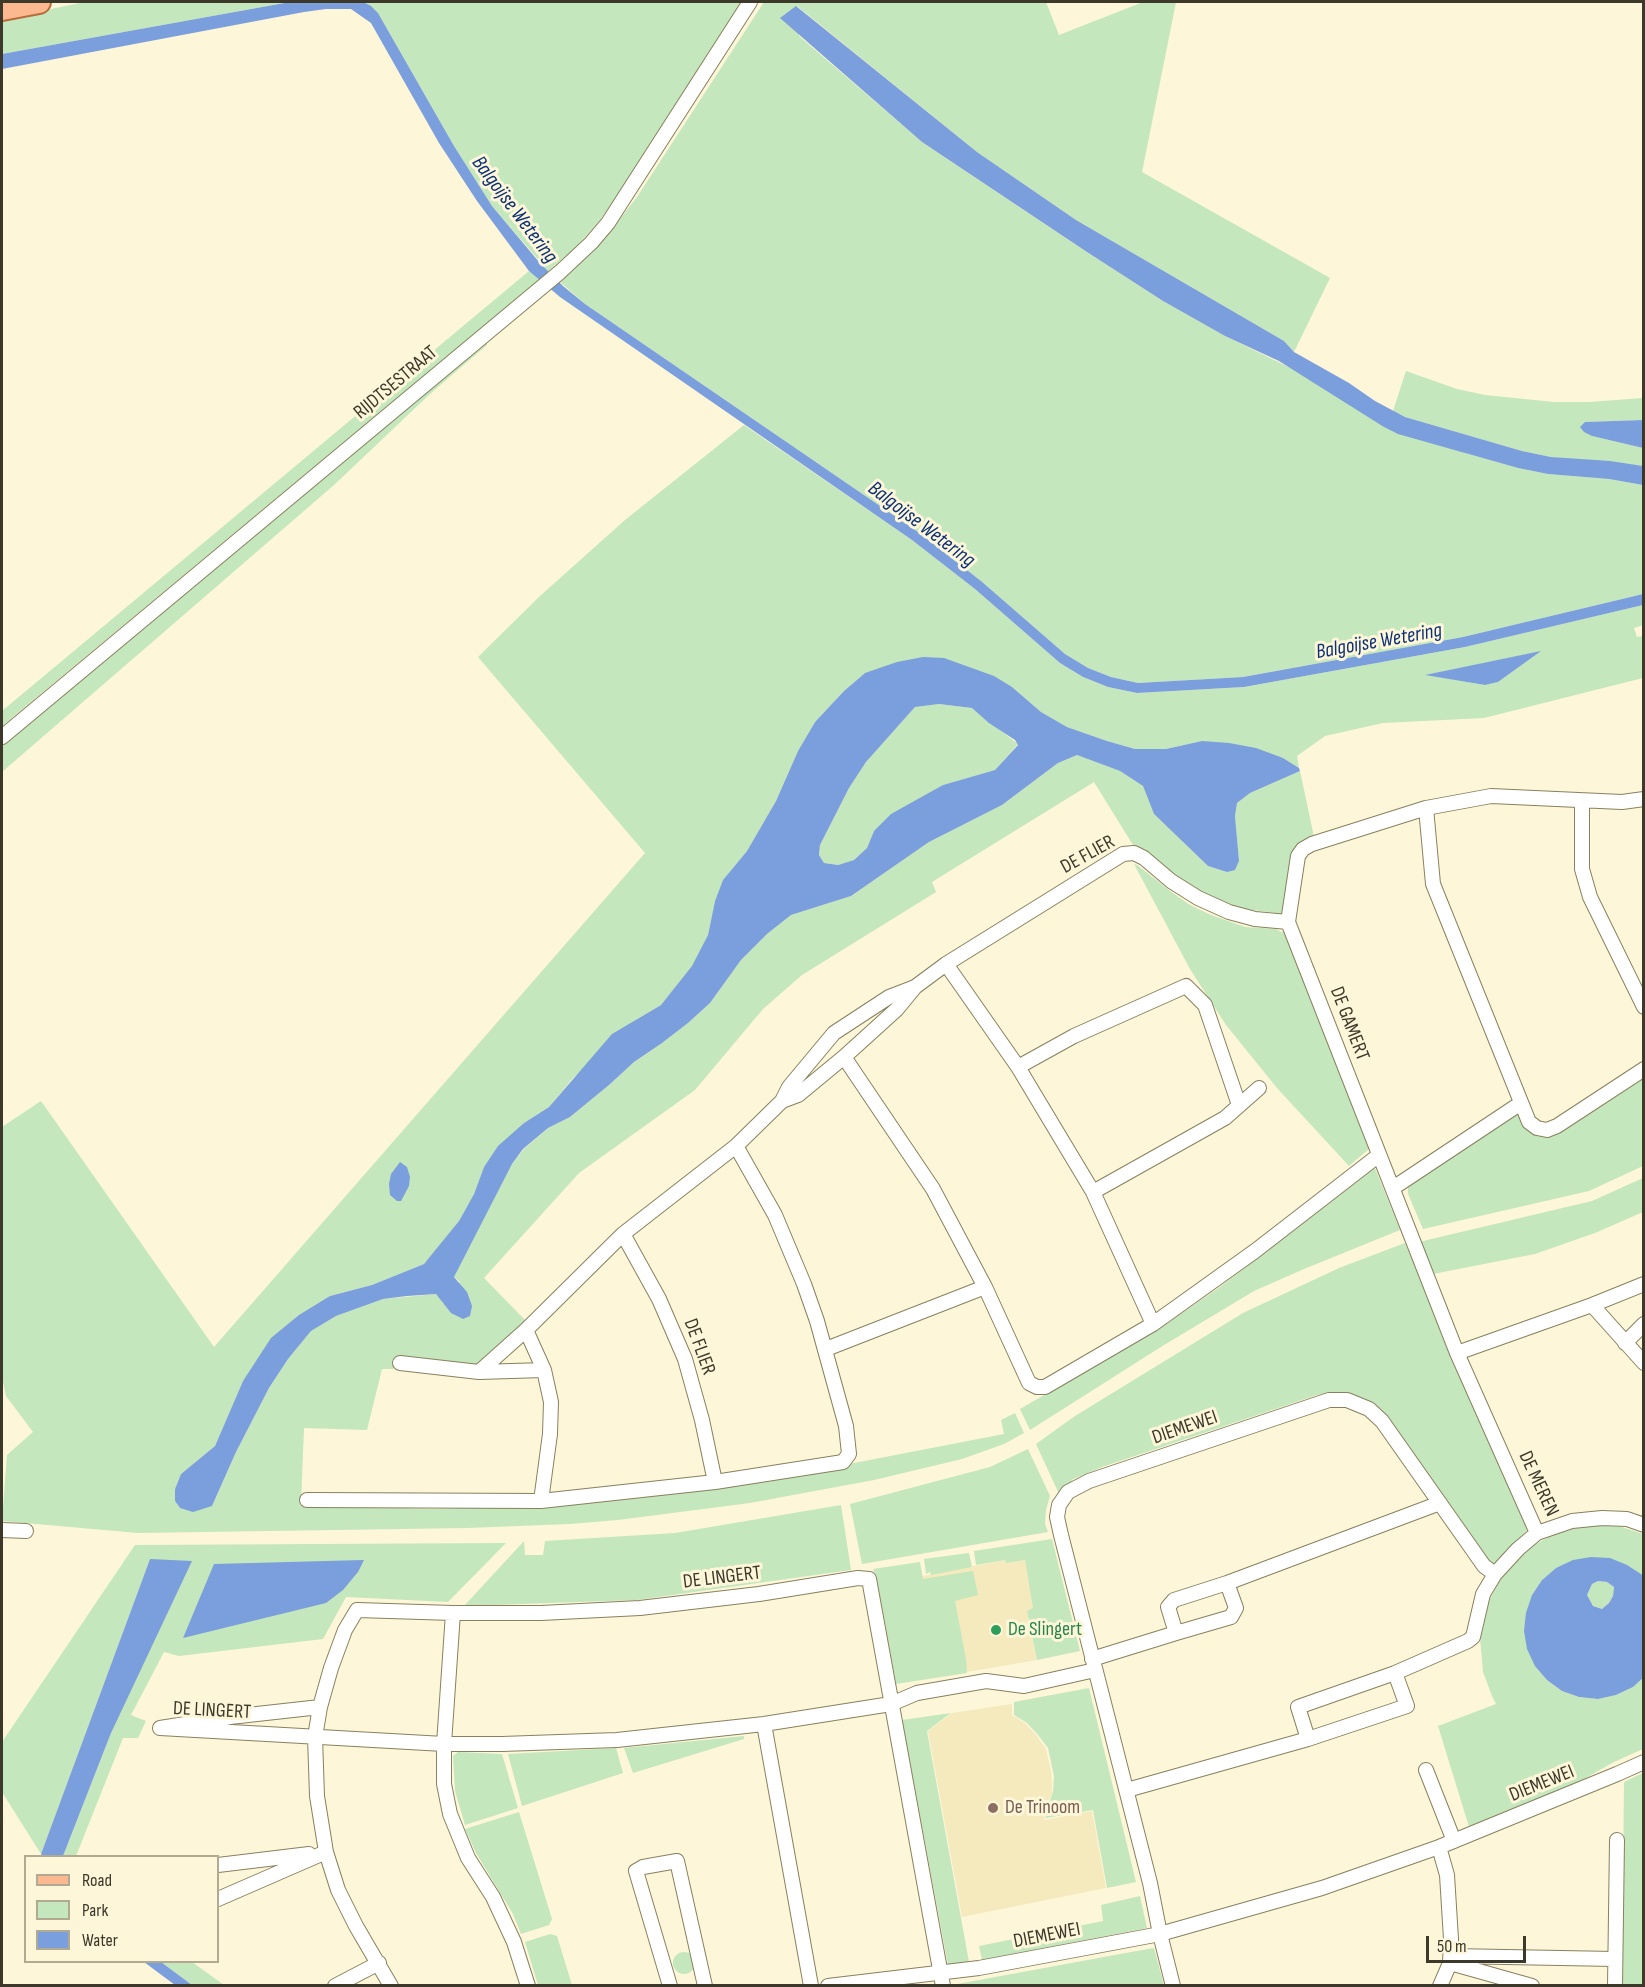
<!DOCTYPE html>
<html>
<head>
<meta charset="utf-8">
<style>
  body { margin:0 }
  #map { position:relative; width:1645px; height:1987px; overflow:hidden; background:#fdf6d9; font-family:"Sofia Sans Condensed",sans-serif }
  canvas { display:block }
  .frame { position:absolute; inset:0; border:3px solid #3c382a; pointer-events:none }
  .legend { position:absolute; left:24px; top:1855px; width:195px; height:108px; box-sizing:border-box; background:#fdf6d9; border:2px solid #b0aa93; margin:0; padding:8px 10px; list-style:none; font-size:18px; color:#3c382a }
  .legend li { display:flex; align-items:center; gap:12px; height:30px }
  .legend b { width:30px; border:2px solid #b0aa93 }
  .scale { position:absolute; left:1426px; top:1936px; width:100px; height:27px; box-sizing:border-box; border:3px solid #3c382a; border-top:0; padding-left:8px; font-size:18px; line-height:21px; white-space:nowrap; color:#3c382a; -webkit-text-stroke:4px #fdf6d9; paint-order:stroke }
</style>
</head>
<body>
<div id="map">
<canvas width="1645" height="1987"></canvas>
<div class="frame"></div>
<ul class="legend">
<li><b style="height:8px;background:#fcb88f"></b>Road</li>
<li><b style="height:16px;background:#c4e7bd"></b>Park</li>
<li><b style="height:16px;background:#7b9edc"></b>Water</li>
</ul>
<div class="scale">50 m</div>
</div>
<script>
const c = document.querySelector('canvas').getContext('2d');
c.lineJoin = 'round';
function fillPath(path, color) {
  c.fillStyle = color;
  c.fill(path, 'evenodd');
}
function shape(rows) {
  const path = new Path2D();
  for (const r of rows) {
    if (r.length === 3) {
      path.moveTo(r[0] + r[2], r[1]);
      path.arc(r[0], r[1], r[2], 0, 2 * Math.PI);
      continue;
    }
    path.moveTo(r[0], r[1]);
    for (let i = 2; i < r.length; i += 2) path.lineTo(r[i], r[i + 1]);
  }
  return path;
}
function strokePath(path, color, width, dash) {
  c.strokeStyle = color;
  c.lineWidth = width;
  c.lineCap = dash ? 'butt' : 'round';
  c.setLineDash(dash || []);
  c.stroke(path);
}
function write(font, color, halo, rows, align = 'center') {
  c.font = font + ' "Sofia Sans Condensed",sans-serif';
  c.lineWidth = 6;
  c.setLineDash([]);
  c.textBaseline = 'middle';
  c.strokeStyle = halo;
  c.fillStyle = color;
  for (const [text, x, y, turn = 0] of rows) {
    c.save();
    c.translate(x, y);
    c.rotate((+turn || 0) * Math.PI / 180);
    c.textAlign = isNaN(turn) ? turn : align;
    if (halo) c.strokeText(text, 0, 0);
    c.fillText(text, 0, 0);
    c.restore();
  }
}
fillPath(shape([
  [1005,1560,1006,1563,1025,1560,1034,1609,1027,1611,1037,1660,967,1672,965,1662,897,1581],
  [1012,1704,1012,1715,1026,1724,1037,1736,1046,1749,1051,1771,1052,1784,1052,1794,1047,1805,1043,1805,1045,1820,1092,1811,1106,1888,962,1917,928,1731,952,1713]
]), '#f5eabd');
fillPath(shape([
  [85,2,290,2,2,54,2,19],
  [363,2,745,2,636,174,597,223,576,247,548,271,492,206,454,146,378,13],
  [764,2,1039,3,1046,2,1059,35,1143,2,1176,2,1142,172,1330,278,1294,352,1284,341,1076,220,977,152,797,6,799,36,922,142,1087,252,1163,301,1225,336,1465,453,1518,468,1548,474,1609,479,1643,485,1643,594,1463,637,1243,677,1138,683,1111,677,1088,668,1065,654,981,581,918,532,585,304,559,281,584,259,612,229,637,197],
  [529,271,540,279,2,726,2,711],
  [487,343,487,345,431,393,334,485,2,772,2,743],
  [1406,371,1457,389,1485,395,1554,402,1589,402,1643,398,1643,420,1585,422,1592,436,1643,448,1643,466,1551,457,1522,451,1405,417,1393,411],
  [744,425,912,540,975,589,1060,663,1083,677,1108,687,1137,693,1244,687,1465,647,1643,605,1643,625,1634,628,1637,637,1643,636,1643,678,1484,718,1383,723,1325,736,1297,756,1299,768,1283,758,1202,741,1166,749,1135,749,1107,741,1067,727,1041,712,1012,687,865,673,844,691,815,722,798,751,776,801,747,851,723,880,715,901,708,935,693,966,661,1005,637,1019,573,1078,549,1107,524,1123,484,1167,474,1194,459,1221,438,1249,424,1264,372,1285,330,1296,243,1381,215,1446,181,1474,175,1489,175,1501,180,1508,212,1506,236,1452,269,1388,288,1359,311,1331,336,1316,383,1299,436,1294,440,1297,443,1304,460,1282,454,1277,465,1253,512,1164,524,1149,548,1128,570,1117,609,1085,634,1062,662,1043,688,1023,710,1003,741,960,767,934,791,915,851,896,929,842,1002,805,1058,763,1077,755,1120,771,1143,786,1154,814,1208,866,1227,872,1239,861,1235,816,1237,803,1250,793,1300,771,1314,837,1303,840,1298,848,1285,914,1236,908,1201,891,1157,863,1133,845,1094,782,932,882,936,892,802,975,763,1009,695,1090,579,1173,484,1278,527,1322,475,1365,397,1356,393,1369,382,1369,367,1430,304,1428,301,1504,430,1509,574,1505,761,1481,1004,1434,1001,1420,1015,1413,1024,1433,1004,1444,962,1459,874,1480,750,1503,618,1520,570,1524,467,1528,138,1533,2,1521,7,1455,33,1432,6,1396,2,1377,2,1127,41,1101,214,1347,645,853,478,657,540,596,625,520],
  [1539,652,1498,682,1485,685,1427,675],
  [939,704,972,708,1018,744,995,770,943,785,874,831,867,848,854,860,838,865,824,863,819,855,820,845,849,788,866,762,915,707],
  [1134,864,1137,865,1170,891,1190,905,1211,915,1245,927,1276,929,1281,932,1285,931,1370,1148,1349,1166,1277,1088,1226,1025,1190,969],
  [1643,1073,1643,1166,1589,1191,1423,1229,1408,1194,1408,1188,1411,1182,1518,1114,1526,1125,1539,1134],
  [1375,1168,1400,1230,1304,1269,1254,1291,1164,1345,1030,1430,1020,1409,1165,1325,1220,1287],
  [1643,1178,1643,1212,1595,1233,1535,1254,1433,1274,1419,1242,1592,1201],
  [1405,1243,1528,1529,1490,1569,1359,1398,1337,1392,1317,1395,1102,1467,1073,1479,1060,1496,1036,1444,1075,1416,1243,1313,1339,1268],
  [1028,1449,1050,1496,1046,1510,1045,1524,1048,1532,862,1564,850,1504,990,1467],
  [841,1505,851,1570,637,1600,464,1606,524,1541,525,1555,543,1555,545,1541,675,1533],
  [1602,1525,1622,1527,1643,1534,1643,1576,1556,1568,1542,1580,1532,1595,1547,1680,1562,1691,1579,1697,1598,1699,1616,1695,1633,1687,1643,1678,1643,1749,1614,1762,1561,1792,1470,1830,1438,1726,1496,1704,1492,1696,1483,1672,1480,1638,1486,1606,1503,1575,1525,1551,1553,1534,1578,1527],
  [1052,1539,1080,1651,1037,1660,1027,1611,1033,1608,1025,1560,1006,1563,1005,1560,976,1565,974,1551],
  [506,1543,448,1602,346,1597,323,1639,179,1656,164,1652,131,1715,146,1721,138,1738,123,1738,76,1856,63,1856,111,1733,150,1559,41,1854,2,1792,2,1742,135,1545],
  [969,1553,972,1567,931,1575,930,1572,926,1574,924,1559],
  [920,1562,923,1579,973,1571,978,1595,955,1601,966,1659,967,1673,896,1684,876,1575,873,1569],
  [1598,1581,1607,1582,1614,1587,1613,1596,1609,1603,1602,1609,1593,1606,1587,1595,1592,1584],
  [1089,1688,1136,1882,1107,1888,1093,1810,1046,1818,1044,1806,1048,1806,1053,1792,1054,1776,1048,1748,1038,1735,1027,1723,1014,1715,1014,1702],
  [951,1713,927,1731,969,1962,948,1965,902,1720],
  [744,1736,744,1739,633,1773,624,1748],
  [616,1748,623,1773,522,1806,508,1754],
  [458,1752,502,1754,518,1808,465,1825,455,1791,453,1756],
  [1643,1773,1643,1985,1622,1986,1624,1782],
  [519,1812,552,1919,549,1925,521,1934,513,1914,476,1853,465,1829],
  [1140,1896,1147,1928,982,1960,979,1946,1103,1921,1101,1905],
  [550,1934,557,1936,572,1985,538,1985,525,1942],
  [1154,1948,1164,1985,952,1985,1131,1952],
  [684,1963,11],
  [161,1962,192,1962,224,1985,192,1985]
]), '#c4e7bd');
fillPath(shape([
  [290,2,363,2,371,6,378,13,454,146,492,206,539,262,563,286,585,304,918,532,981,581,1065,654,1088,668,1111,677,1138,683,1243,677,1463,637,1643,594,1643,605,1465,647,1244,687,1137,693,1108,687,1083,677,1060,663,975,589,912,540,560,297,529,271,477,201,439,143,371,23,351,9,326,9,304,12,2,69,2,54],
  [796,6,977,152,1076,220,1284,341,1294,352,1349,383,1375,401,1405,417,1522,451,1551,457,1610,461,1643,466,1643,485,1609,479,1548,474,1518,468,1398,434,1384,427,1279,361,1225,336,1163,301,1087,252,922,142,780,18],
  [1643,420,1643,448,1592,436,1584,432,1580,427,1585,422],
  [1541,651,1498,682,1485,685,1425,675],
  [923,657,944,658,994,676,1012,687,1041,712,1067,727,1107,741,1135,749,1166,749,1202,741,1229,743,1256,748,1283,758,1299,768,1300,771,1250,793,1237,803,1235,816,1239,861,1235,870,1227,872,1208,866,1154,814,1143,786,1120,771,1077,755,1058,763,1002,805,929,842,851,896,791,915,767,934,741,960,710,1003,688,1023,662,1043,634,1062,609,1085,570,1117,548,1128,523,1149,512,1164,454,1277,467,1292,472,1306,470,1316,463,1319,451,1313,436,1294,407,1296,383,1299,336,1316,311,1331,288,1359,269,1388,236,1452,212,1506,193,1512,180,1508,175,1501,175,1489,181,1474,215,1446,243,1381,271,1338,299,1315,330,1296,372,1285,424,1264,459,1221,474,1194,484,1167,498,1146,524,1123,549,1107,612,1034,661,1005,692,966,708,935,715,901,723,880,747,851,776,801,798,751,815,722,844,691,865,673,897,662],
  [939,704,972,708,989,723,1015,740,1018,745,995,770,943,785,891,814,874,831,867,848,854,860,838,865,824,863,819,855,820,845,849,788,866,762,915,707],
  [400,1162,407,1167,410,1177,409,1186,401,1201,397,1201,390,1195,389,1184,391,1174],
  [1591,1557,1610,1558,1627,1565,1644,1576,1643,1678,1633,1687,1616,1695,1598,1699,1579,1697,1562,1691,1547,1680,1535,1666,1527,1649,1524,1631,1526,1613,1532,1595,1542,1580,1556,1568,1573,1560],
  [1598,1581,1607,1582,1614,1587,1613,1596,1609,1603,1602,1609,1593,1606,1587,1595,1592,1584],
  [150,1559,192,1561,111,1733,63,1856,42,1856,41,1854],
  [364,1560,358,1572,343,1590,326,1603,183,1638,214,1564],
  [144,1962,161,1962,192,1985,175,1985]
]), '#7b9edc');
const minor = shape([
  [2,737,560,272,591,243,608,223,750,2],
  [1644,799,1622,802,1491,796,1426,808,1312,844,1303,849,1298,856,1288,922,1457,1353,1537,1533,1572,1521,1602,1518,1627,1519,1644,1525],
  [1582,802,1582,869,1590,897,1644,1007],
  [1426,808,1433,884,1529,1122,1537,1128,1547,1130,1557,1126,1644,1069],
  [946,964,1018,1067,1093,1192,1153,1324],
  [915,987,946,964,1123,854,1134,853,1144,858,1171,881,1198,898,1229,912,1255,919,1288,922],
  [844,1057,933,1189,985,1287,1029,1383,1037,1387,1045,1387,1153,1324,1255,1251,1379,1155],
  [1018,1067,1074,1036,1186,986,1205,1005,1239,1105],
  [1393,1188,1521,1103],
  [1093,1192,1225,1118,1259,1088],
  [623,1234,659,1299,685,1359,702,1420,715,1482],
  [1592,1305,1644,1363],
  [526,1330,544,1370,551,1402,550,1434,541,1501],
  [1625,1343,1644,1324],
  [826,1349,985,1287],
  [1457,1353,1592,1305,1644,1284],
  [400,1363,479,1372,526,1330,623,1234,736,1146,782,1101,798,1095,844,1057,897,1009,915,987,889,997,834,1033,789,1087,782,1101],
  [479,1372,544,1370],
  [307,1500,541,1501,715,1482,843,1462,849,1454,846,1426,817,1321,804,1284,775,1215,736,1146],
  [2,1530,26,1531],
  [453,1613,444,1744,444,1784,450,1814,468,1858,493,1897,514,1942,528,1986],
  [1176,1633,1231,1617,1236,1608,1227,1583],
  [1092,1659,1176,1633,1168,1607,1174,1600,1227,1583,1440,1503],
  [320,1707,230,1717,160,1728,444,1744,502,1744,617,1740,764,1724,891,1704,917,1693,986,1681,1024,1686,1095,1670],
  [764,1724,811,1986],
  [1308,1739,1407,1706,1395,1673],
  [1426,1770,1454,1841],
  [1127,1790,1308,1739,1298,1707,1395,1673,1468,1641,1473,1637,1483,1594,1495,1574,1518,1549,1537,1533],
  [1439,1847,1447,1875,1451,1939,1450,1963,1440,1986],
  [218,1865,309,1854],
  [218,1899,326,1852],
  [1451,1956,1615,1959],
  [1450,1963,1532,1986],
  [335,1986,379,1963],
  [391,1986,356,1926,338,1890,326,1852,317,1796,315,1737,320,1707,331,1668,345,1630,357,1610,453,1613,541,1613,640,1608,759,1594,858,1578,869,1579,943,1986],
  [670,1986,636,1871,643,1867,677,1861,705,1986],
  [828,1986,979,1968,1160,1934,1322,1888,1439,1847,1617,1774,1644,1762],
  [1173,1986,1160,1934,1150,1883,1061,1535,1057,1517,1059,1505,1068,1492,1089,1481,1329,1400,1347,1400,1369,1409,1382,1421,1484,1566,1495,1574],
  [1615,1986,1617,1840]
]);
const primary = shape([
  [2,9,39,2]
]);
strokePath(minor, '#88805e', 16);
strokePath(primary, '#b86c3b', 26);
strokePath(minor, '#fff', 14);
strokePath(primary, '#fcb88f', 22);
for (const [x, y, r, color] of [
  [996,1630,6,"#2e9e5b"],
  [993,1808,6,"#8d6e63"]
]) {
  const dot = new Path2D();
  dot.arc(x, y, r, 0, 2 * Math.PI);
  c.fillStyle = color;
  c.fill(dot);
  strokePath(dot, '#fdf6d9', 2);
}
write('20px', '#3c382a', '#fdf6d9', [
  ["RIJDTSESTRAAT",396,383,-40],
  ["DE FLIER",1088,855,-29],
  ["DE GAMERT",1349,1024,69],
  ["DE FLIER",699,1347,70],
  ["DIEMEWEI",1185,1428,-19],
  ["DE MEREN",1538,1484,65],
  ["DE LINGERT",722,1578,-7],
  ["DE LINGERT",212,1711,3],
  ["DIEMEWEI",1542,1784,-22],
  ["DIEMEWEI",1047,1936,-11]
]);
write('20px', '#27864d', '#fdf6d9', [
  ["De Slingert",1008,1630]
], 'left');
write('20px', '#785e54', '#fdf6d9', [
  ["De Trinoom",1005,1808]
], 'left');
write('italic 21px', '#0b3077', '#fdf6d9', [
  ["Balgoijse Wetering",514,210,53],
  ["Balgoijse Wetering",921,525,37],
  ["Balgoijse Wetering",1379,642,-10]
]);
</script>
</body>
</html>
